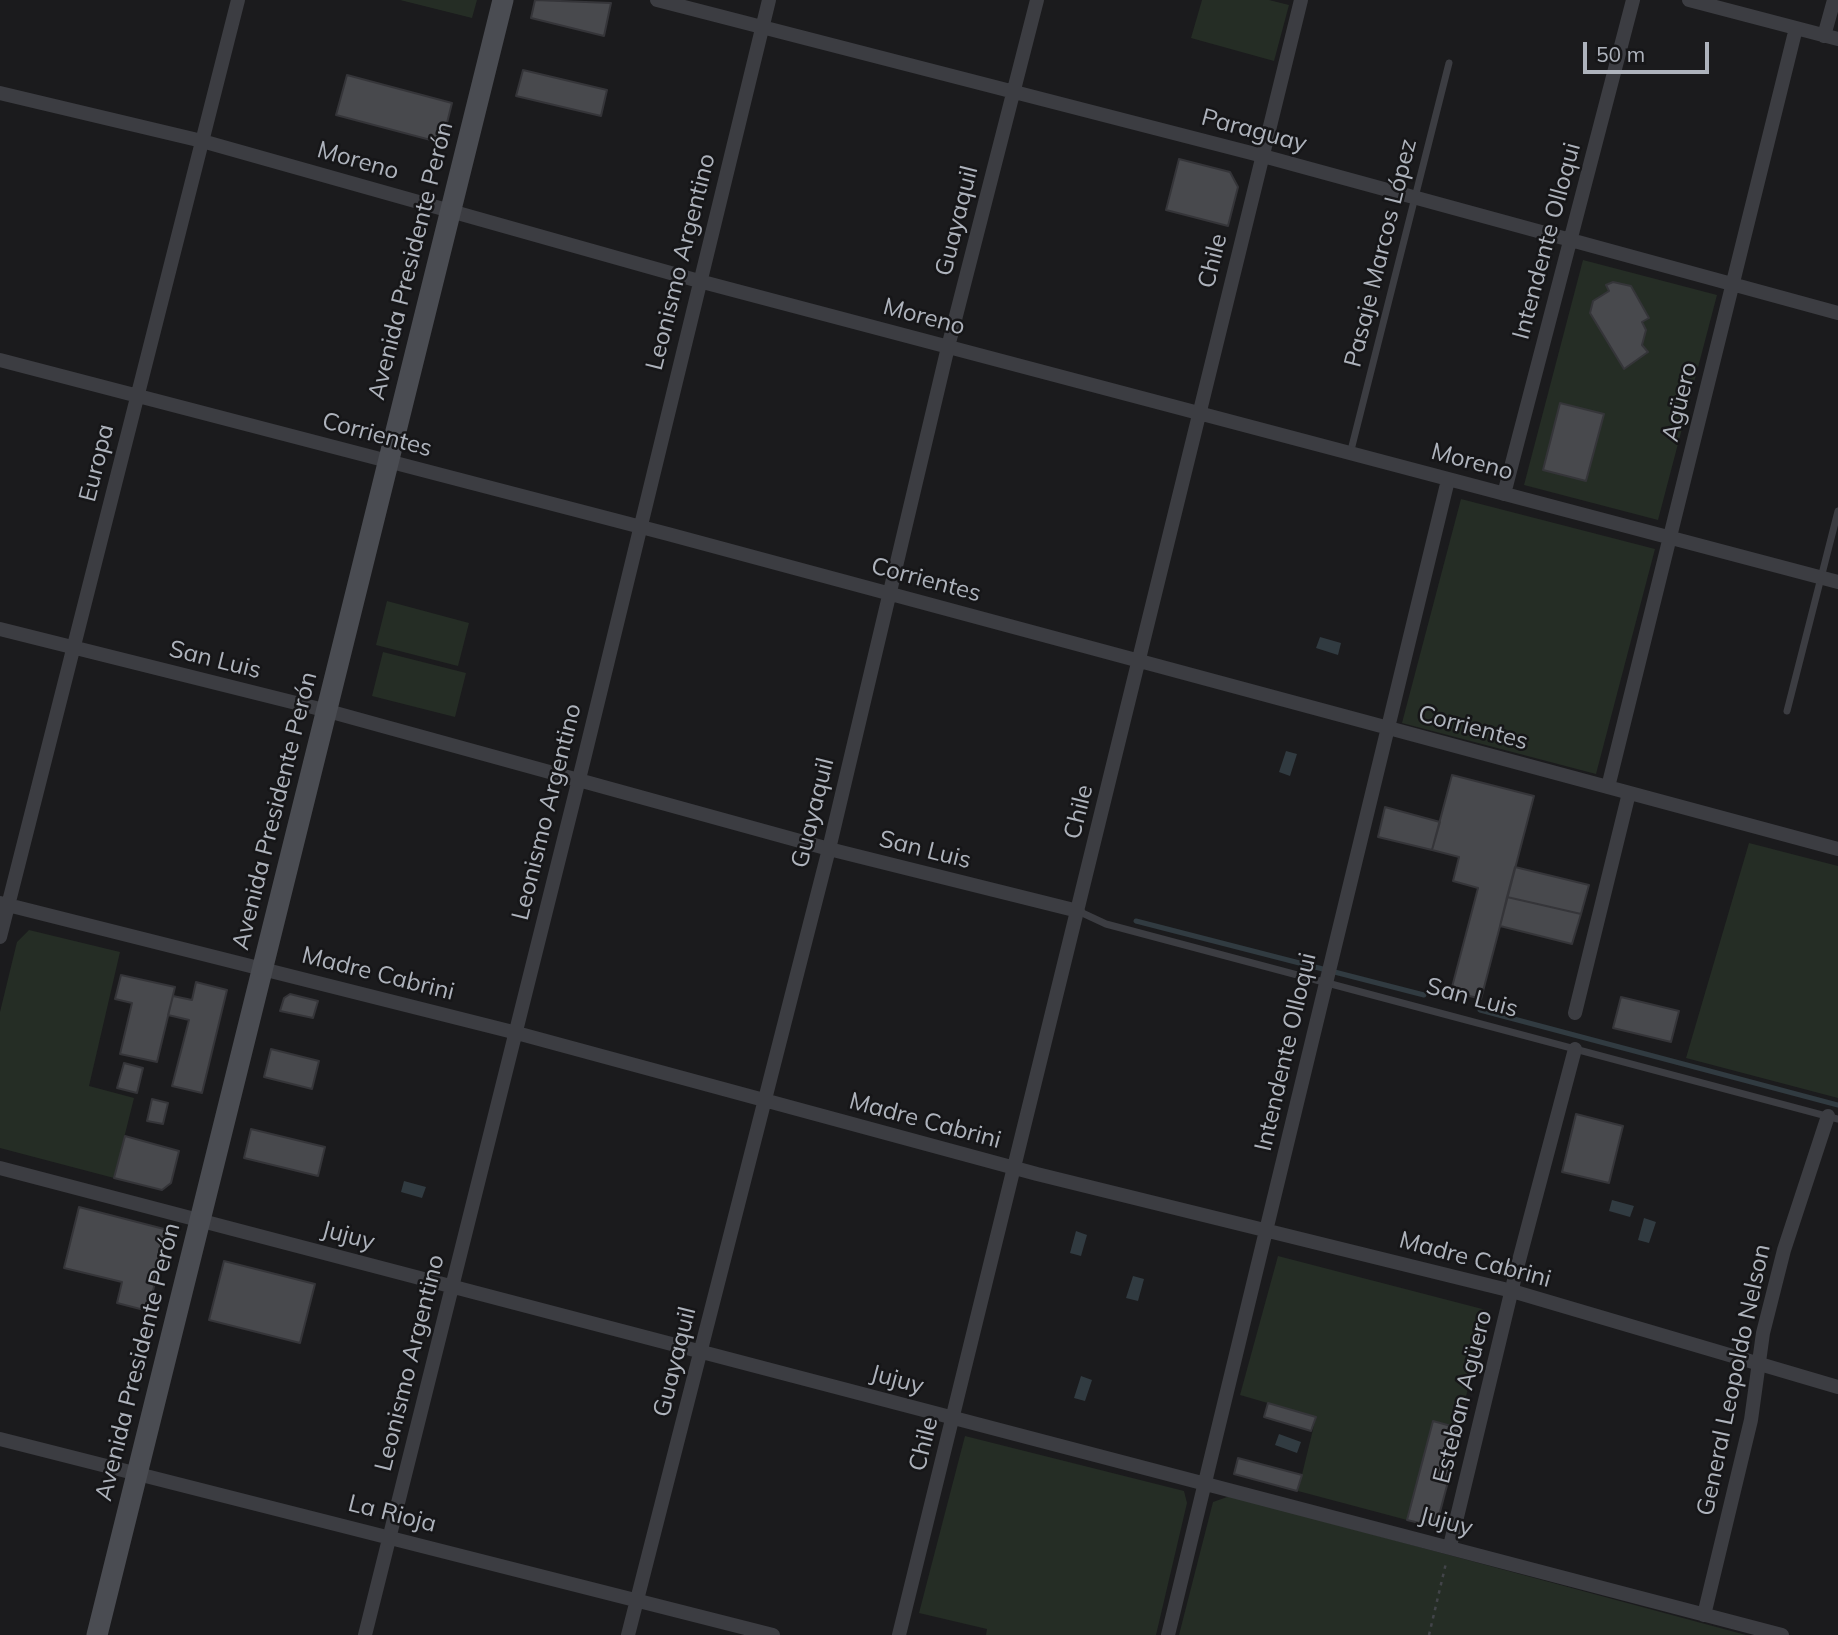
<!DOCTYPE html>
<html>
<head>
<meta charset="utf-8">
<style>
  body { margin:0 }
  #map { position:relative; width:1838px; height:1635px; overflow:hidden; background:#1b1b1d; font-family:Mulish,sans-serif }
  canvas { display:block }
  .scale { position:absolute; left:1583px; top:42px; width:126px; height:32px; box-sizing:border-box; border:4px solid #aeb3bc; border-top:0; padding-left:9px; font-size:21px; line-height:24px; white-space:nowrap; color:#aeb3bc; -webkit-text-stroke:5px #161618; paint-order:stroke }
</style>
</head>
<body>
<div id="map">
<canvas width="1838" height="1635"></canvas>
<div class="scale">50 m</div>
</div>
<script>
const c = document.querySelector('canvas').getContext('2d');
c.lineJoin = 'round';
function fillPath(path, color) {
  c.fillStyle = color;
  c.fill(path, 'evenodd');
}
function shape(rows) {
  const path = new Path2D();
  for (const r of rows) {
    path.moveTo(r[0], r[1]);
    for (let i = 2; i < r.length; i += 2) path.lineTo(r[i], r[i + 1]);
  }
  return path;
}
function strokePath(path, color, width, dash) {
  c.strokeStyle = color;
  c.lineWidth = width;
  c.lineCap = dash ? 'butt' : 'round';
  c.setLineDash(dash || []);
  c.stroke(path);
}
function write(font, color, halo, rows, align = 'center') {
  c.font = font + ' Mulish,sans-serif';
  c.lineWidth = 5;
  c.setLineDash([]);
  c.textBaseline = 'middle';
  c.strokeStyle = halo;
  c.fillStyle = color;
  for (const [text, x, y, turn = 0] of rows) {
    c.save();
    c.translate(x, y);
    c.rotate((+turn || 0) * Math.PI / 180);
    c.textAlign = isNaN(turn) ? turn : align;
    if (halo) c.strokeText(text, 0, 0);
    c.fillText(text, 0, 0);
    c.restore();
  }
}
fillPath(shape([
  [400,0,477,0,472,18],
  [1202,0,1269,0,1289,5,1274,61,1191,38],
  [1583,260,1717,295,1658,520,1524,485],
  [1461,499,1655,549,1596,774,1402,723],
  [387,601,469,623,458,666,376,645],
  [383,652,466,673,455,717,372,696],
  [1749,843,1838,866,1838,1098,1686,1058],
  [29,930,120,952,89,1086,134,1098,114,1178,0,1148,0,1012,17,942],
  [1278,1256,1490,1311,1457,1428,1433,1422,1407,1520,1298,1491,1316,1417,1240,1395],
  [965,1436,1184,1491,1187,1503,1156,1635,986,1635,987,1629,919,1613],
  [1230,1496,1746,1635,1179,1635,1213,1502]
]), '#252d25');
fillPath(shape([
  [1320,637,1341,643,1338,655,1316,648],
  [1286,751,1297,754,1290,776,1279,772],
  [404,1181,426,1187,422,1198,401,1192],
  [1612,1200,1634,1206,1630,1217,1609,1211],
  [1644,1218,1656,1222,1649,1243,1638,1240],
  [1076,1231,1087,1235,1081,1256,1070,1253],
  [1133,1276,1144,1279,1138,1301,1126,1298],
  [1081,1376,1092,1380,1085,1401,1074,1398],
  [1279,1434,1301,1442,1297,1453,1275,1445]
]), '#313b41');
strokePath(shape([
  [1136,921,1424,995],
  [1480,1010,1838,1105]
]), '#313b41', 5);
const building = shape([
  [535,0,611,3,604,36,531,18,535,0],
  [523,70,607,90,601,116,516,96,523,70],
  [347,75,452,103,442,143,336,115,347,75],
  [1179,159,1230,172,1238,187,1228,226,1166,210,1179,159],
  [1613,282,1631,286,1649,318,1642,322,1646,330,1642,345,1648,352,1624,369,1590,313,1593,301,1609,291,1606,285,1613,282],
  [1560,403,1604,414,1586,481,1543,470,1560,403],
  [1452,775,1534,796,1481,999,1451,991,1478,888,1453,881,1459,857,1432,850,1452,775],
  [1385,807,1440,822,1432,850,1378,837,1385,807],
  [1515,867,1589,885,1581,914,1507,897,1515,867],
  [1507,897,1581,914,1572,944,1500,926,1507,897],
  [121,975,175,987,157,1062,120,1054,132,1003,115,999,121,975],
  [196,982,227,990,202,1093,172,1086,189,1020,168,1015,173,996,192,1000,196,982],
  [290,994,318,1001,313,1018,280,1011,284,998,290,994],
  [1621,997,1679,1011,1671,1042,1613,1028,1621,997],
  [271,1049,319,1061,312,1089,264,1077,271,1049],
  [124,1063,143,1068,137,1093,117,1088,124,1063],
  [152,1099,168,1103,163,1124,147,1121,152,1099],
  [1576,1114,1623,1126,1609,1183,1562,1172,1576,1114],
  [251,1129,325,1147,318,1176,244,1158,251,1129],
  [125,1136,179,1151,171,1183,162,1190,114,1178,125,1136],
  [79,1207,168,1230,148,1311,117,1303,122,1282,64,1268,79,1207],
  [224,1261,315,1284,300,1343,209,1320,224,1261],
  [1268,1403,1316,1417,1311,1431,1264,1417,1268,1403],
  [1433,1421,1462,1429,1436,1527,1407,1520,1433,1421],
  [1238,1458,1302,1475,1297,1491,1234,1474,1238,1458]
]);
fillPath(building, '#48494d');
strokePath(building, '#353539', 2);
strokePath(shape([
  [1429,1635,1446,1563]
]), '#424449', 2.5, [3.5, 5]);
strokePath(shape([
  [1350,454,1449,63],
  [1787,711,1838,511],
  [1078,911,1106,924,1838,1119]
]), '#3c3d42', 7);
strokePath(shape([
  [657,0,1263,156,1838,313],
  [1689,0,1838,39],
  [1824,36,1834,0],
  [0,93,202,141,699,281,1838,582],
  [0,360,668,534,1838,849],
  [1504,494,1633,0],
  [0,629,328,711,829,849,1078,911],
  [1608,787,1796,28],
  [0,903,513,1032,1037,1174,1512,1291,1838,1387],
  [0,937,238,0],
  [1575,1013,1629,793],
  [0,1168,1782,1635],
  [0,1439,773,1635],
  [1450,1546,1517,1268,1575,1049],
  [1704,1615,1751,1420,1763,1333,1784,1250,1828,1116],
  [365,1635,584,759,769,0],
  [628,1635,829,849,948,347,1037,0],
  [899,1635,1301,0],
  [1168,1635,1448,480]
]), '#3c3d42', 14);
strokePath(shape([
  [97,1635,503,0]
]), '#4a4c52', 21);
write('24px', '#aeb3bc', '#161618', [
  ["Paraguay",1254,131,15],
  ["Moreno",358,161,16],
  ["Guayaquil",957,221,-76],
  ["Intendente Olloqui",1547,241,-75],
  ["Pasaje Marcos López",1381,253,-76],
  ["Avenida Presidente Perón",411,261,-76],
  ["Chile",1213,261,-76],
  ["Leonismo Argentino",681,262,-76],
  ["Moreno",924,317,15],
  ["Agüero",1680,402,-76],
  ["Corrientes",377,435,15],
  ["Moreno",1472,462,15],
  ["Europa",97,463,-76],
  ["Corrientes",926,580,15],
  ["San Luis",215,660,14],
  ["Corrientes",1473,728,15],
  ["Avenida Presidente Perón",275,811,-76],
  ["Leonismo Argentino",547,812,-76],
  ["Chile",1079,812,-76],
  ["Guayaquil",813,813,-76],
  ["San Luis",925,850,14],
  ["Madre Cabrini",378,974,14],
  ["San Luis",1472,998,15],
  ["Intendente Olloqui",1286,1052,-77],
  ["Madre Cabrini",925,1121,15],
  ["Jujuy",348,1236,15],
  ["Madre Cabrini",1475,1260,15],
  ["Avenida Presidente Perón",138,1362,-76],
  ["Guayaquil",675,1362,-76],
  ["Leonismo Argentino",410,1363,-76],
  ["Jujuy",897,1380,15],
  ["General Leopoldo Nelson",1734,1380,-78],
  ["Esteban Agüero",1463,1397,-76],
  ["Chile",924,1444,-76],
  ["La Rioja",392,1514,14],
  ["Jujuy",1446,1522,15]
]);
</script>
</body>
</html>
